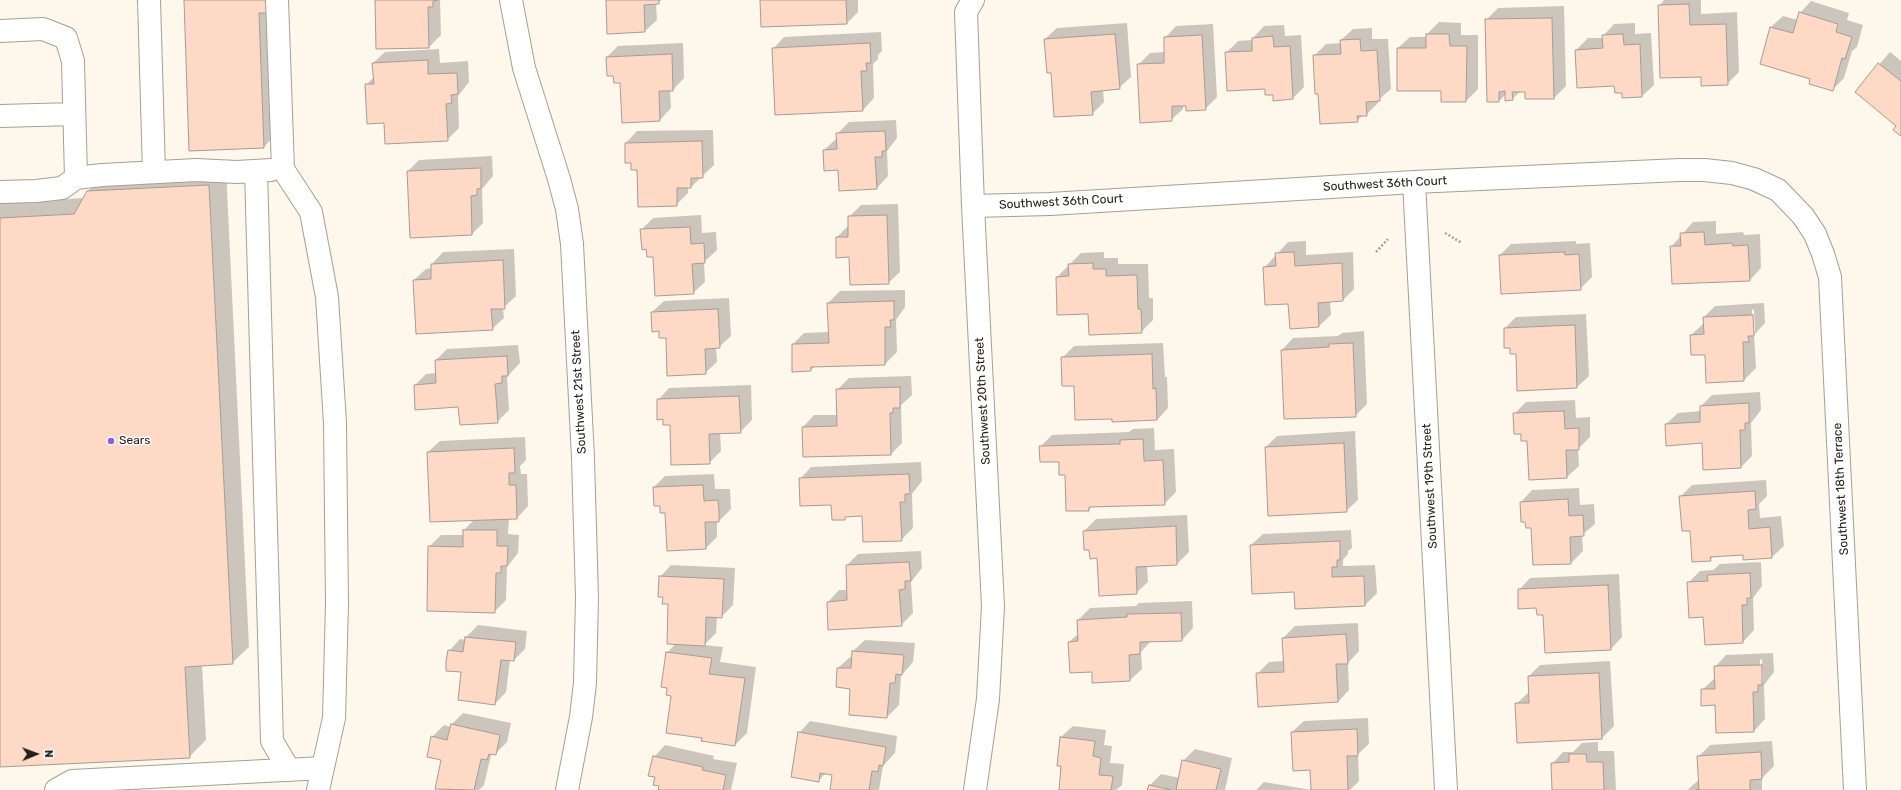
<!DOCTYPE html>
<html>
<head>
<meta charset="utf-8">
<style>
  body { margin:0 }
  #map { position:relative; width:1901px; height:790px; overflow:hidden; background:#fef7ec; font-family:Rubik,sans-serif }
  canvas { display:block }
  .north { position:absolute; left:16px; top:734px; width:40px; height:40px; -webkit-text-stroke:3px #fff; paint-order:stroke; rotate:89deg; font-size:11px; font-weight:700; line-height:16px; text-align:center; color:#24211c }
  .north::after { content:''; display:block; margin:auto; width:14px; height:18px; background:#24211c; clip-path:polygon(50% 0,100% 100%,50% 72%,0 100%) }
</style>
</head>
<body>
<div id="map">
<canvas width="1901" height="790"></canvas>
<div class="north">N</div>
</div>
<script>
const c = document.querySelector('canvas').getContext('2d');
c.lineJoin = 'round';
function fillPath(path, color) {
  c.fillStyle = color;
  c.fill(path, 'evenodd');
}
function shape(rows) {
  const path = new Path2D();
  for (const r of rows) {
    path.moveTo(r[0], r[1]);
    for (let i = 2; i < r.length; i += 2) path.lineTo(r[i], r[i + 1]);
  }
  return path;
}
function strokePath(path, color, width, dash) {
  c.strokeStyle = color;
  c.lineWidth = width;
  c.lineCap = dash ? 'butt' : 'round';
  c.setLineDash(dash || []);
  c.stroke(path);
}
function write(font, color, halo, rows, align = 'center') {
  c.font = font + ' Rubik,sans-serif';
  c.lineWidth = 3;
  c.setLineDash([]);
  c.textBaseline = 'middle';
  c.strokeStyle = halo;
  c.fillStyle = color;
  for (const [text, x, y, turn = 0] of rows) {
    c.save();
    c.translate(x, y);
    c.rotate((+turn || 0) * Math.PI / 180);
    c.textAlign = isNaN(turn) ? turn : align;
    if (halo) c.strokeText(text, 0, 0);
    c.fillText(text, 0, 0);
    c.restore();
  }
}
fillPath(shape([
  [185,0,279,0,280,130,264,147],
  [376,0,440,0,441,35,429,47,377,48],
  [607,0,662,0,656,3,657,20,645,31,608,33],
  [761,0,858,0,858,12,847,23],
  [1664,0,1701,0,1701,14,1737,12,1739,72,1727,84,1659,6],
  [1811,1,1849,13,1847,20,1863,25,1857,47,1852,51,1844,78,1832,90,1812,79,1761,63,1771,27,1783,16,1798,20,1800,13],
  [1564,6,1566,86,1554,98,1526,98,1526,91,1521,91,1512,99,1506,94,1499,101,1486,20,1498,8],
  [1439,22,1461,23,1461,35,1478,35,1478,89,1466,101,1442,90,1398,48,1410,37,1427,37,1427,34],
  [1127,23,1131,77,1119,88,1103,90,1104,102,1092,114,1045,39,1057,28],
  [1635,23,1635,34,1651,33,1654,85,1642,96,1623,97,1623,92,1576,50,1588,38,1603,38,1603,36,1614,24],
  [1213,24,1217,97,1205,109,1183,105,1183,109,1171,120,1138,65,1150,53,1165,52,1165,38,1176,26],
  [1284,25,1285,36,1301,35,1304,87,1292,99,1274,94,1226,53,1238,41,1253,40,1253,38,1264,26],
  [1372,28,1372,39,1388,39,1391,89,1378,100,1378,103,1366,115,1363,115,1357,121,1319,93,1314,56,1326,44,1341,43,1341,40,1353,29],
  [881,32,882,51,878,55,878,59,873,64,874,98,863,110,773,49,784,37],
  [683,43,684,78,673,90,670,90,671,108,660,120,614,75,607,57,618,46],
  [439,49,440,63,468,61,469,82,458,96,459,128,447,140,385,122,366,85,374,77,373,63,385,52],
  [1890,52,1901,61,1901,135,1898,126,1856,91],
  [896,120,897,138,887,151,888,176,877,188,839,169,824,150,837,138,837,134,849,122],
  [713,130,714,165,691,187,688,187,688,193,676,205,632,162,626,143,637,131],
  [492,156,493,176,482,189,483,223,472,234,408,171,419,160],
  [226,169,249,647,232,663,202,665,206,740,189,757,0,766,0,203,84,198,88,191,105,174],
  [898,204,900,272,888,283,837,237,848,226,849,217,861,205],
  [701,215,702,233,716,232,717,250,704,262,705,282,693,293,647,248,641,230,653,218],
  [1716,221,1716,234,1743,232,1744,235,1760,234,1761,268,1750,280,1671,247,1693,222],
  [1306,241,1306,255,1353,252,1354,289,1343,300,1330,301,1331,315,1319,326,1291,328,1289,303,1264,268,1288,242],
  [1576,241,1576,244,1590,243,1592,277,1580,289,1500,255,1511,244],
  [514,249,516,296,503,308,504,318,492,329,414,280,426,269,432,268,432,264,443,252],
  [1104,252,1104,258,1118,258,1118,264,1148,264,1149,298,1153,298,1153,320,1141,332,1089,313,1057,277,1081,253],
  [905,290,905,307,896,320,897,352,885,364,815,366,811,370,793,344,804,333,829,332,828,303,840,291],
  [729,298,731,336,719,347,716,347,717,362,705,373,660,330,652,312,664,301],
  [1764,303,1765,323,1754,335,1756,368,1744,380,1707,382,1706,354,1691,335,1704,323,1704,317,1715,306],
  [1754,309,1755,331,1753,333,1752,310],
  [1586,314,1589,376,1577,387,1517,353,1511,347,1505,328,1516,317],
  [1364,331,1367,404,1355,416,1285,418,1282,350,1293,338,1338,336,1342,333],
  [1163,343,1165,377,1167,377,1168,408,1157,420,1113,418,1075,385,1062,358,1074,346],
  [518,345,520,363,507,377,509,410,497,422,415,385,426,374,437,373,436,360,447,349],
  [911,376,912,395,901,405,902,443,891,454,803,427,814,415,838,415,837,390,849,378],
  [751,385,752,420,740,432,720,432,721,451,709,463,664,418,658,400,669,388],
  [1760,392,1761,410,1751,423,1752,456,1741,467,1703,442,1666,424,1678,413,1701,411,1701,406,1712,395],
  [1575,400,1576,418,1590,417,1590,437,1578,449,1579,466,1567,477,1522,433,1514,414,1526,402],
  [1154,428,1155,450,1174,449,1176,492,1164,504,1092,506,1089,510,1067,510,1066,474,1060,461,1040,447,1052,435,1129,432,1133,429],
  [1355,431,1358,500,1346,511,1266,447,1277,436],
  [525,437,526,460,520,466,521,474,527,474,528,506,517,518,509,518,508,534,519,535,518,553,507,567,506,600,494,612,429,547,441,535,464,535,464,530,475,519,428,452,440,441],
  [921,462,922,481,912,494,913,528,901,540,863,515,847,516,844,519,832,503,800,479,811,467],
  [714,474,715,489,730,489,731,509,719,521,717,521,717,537,706,548,666,512,661,505,654,487,665,476],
  [1766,480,1767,496,1759,504,1760,518,1781,516,1784,546,1772,557,1744,554,1714,556,1710,560,1691,530,1680,497,1692,485],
  [1579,488,1580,505,1594,504,1595,524,1582,535,1583,551,1571,563,1534,564,1532,527,1521,502,1532,490],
  [1187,515,1189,552,1177,564,1147,565,1148,582,1136,593,1090,549,1084,531,1096,519],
  [1351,530,1352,548,1348,551,1348,554,1343,560,1343,566,1375,565,1377,593,1365,605,1296,608,1295,591,1251,545,1263,534],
  [921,551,922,568,911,582,913,613,901,625,828,602,839,590,848,590,847,565,858,554],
  [1761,562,1762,586,1753,598,1754,630,1743,642,1704,616,1688,583,1700,571,1713,570,1720,564],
  [671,565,735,568,733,605,721,617,717,617,716,633,704,645,723,647,720,662,756,667,747,733,735,745,703,737,672,695,667,653,676,643,669,603,664,596,660,577],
  [1619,574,1622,637,1611,649,1544,614,1519,590,1530,578],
  [1192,601,1193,628,1182,640,1151,641,1141,652,1142,669,1130,680,1093,682,1093,671,1069,642,1079,633,1078,620,1090,608,1136,606,1139,603],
  [1358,623,1359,651,1348,663,1349,690,1338,702,1257,674,1269,662,1284,661,1283,638,1295,626],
  [478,625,527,631,525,649,514,660,510,660,506,692,495,704,449,651,460,639,466,640,466,637],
  [865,640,915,643,913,662,901,676,899,705,887,717,852,688,838,668,850,657,853,657,853,651],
  [1773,653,1774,672,1764,685,1765,719,1754,731,1716,704,1702,690,1715,678,1715,667,1726,655],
  [1762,659,1763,681,1761,683,1760,660],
  [1610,661,1614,726,1602,738,1518,742,1516,704,1529,692,1529,676,1540,665],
  [463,713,511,723,507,742,495,754,491,755,484,785,479,790,444,790,436,788,443,759,432,737,444,725,451,727,452,724],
  [1368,718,1369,744,1358,754,1359,781,1350,790,1256,790,1264,782,1312,790,1311,769,1292,732,1304,721],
  [810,721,897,736,895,753,883,766,879,790,831,790,834,775,826,773,818,781,799,733],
  [1073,726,1106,730,1104,745,1112,746,1110,763,1124,764,1122,785,1116,790,1060,790,1062,765,1061,737],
  [1772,741,1774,766,1762,778,1762,790,1687,790,1700,779,1698,757,1710,745],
  [1598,742,1598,751,1614,751,1616,790,1553,790,1552,764,1563,752,1573,752,1582,743],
  [665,745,714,756,713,759,737,763,731,790,659,790,660,785,656,776,654,757],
  [1195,749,1232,758,1225,790,1148,790,1150,785,1161,774,1180,778,1183,761]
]), '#0003');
const building = shape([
  [184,0,268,0,268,13,259,13,264,148,189,151,184,0],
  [375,0,438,0,433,1,433,7,428,7,429,48,376,49,375,0],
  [606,0,659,0,659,4,644,5,645,32,607,34,606,0],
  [760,0,846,0,847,24,761,27,760,0],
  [1689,4,1690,25,1726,24,1728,85,1701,86,1701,77,1660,78,1658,5,1689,4],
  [1799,12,1838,24,1836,32,1852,37,1845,59,1842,58,1833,91,1809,84,1810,79,1760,64,1770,27,1793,33,1799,12],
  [1552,18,1554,99,1525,99,1525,92,1512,92,1513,100,1505,101,1505,91,1499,92,1499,102,1487,102,1485,19,1552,18],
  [1115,34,1120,89,1091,92,1093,115,1054,117,1051,73,1047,73,1044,39,1115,34],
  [1426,34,1449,34,1450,46,1467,46,1466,102,1441,102,1441,91,1397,91,1397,48,1426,48,1426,34],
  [1623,34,1624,45,1640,44,1642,97,1622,98,1622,93,1615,93,1614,86,1577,88,1575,50,1603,48,1602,35,1623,34],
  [1202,35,1206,110,1186,111,1186,106,1172,106,1172,121,1140,123,1137,64,1164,63,1164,37,1202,35],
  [1273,36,1274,47,1290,46,1293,99,1273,101,1273,95,1265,95,1265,89,1227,91,1225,52,1252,51,1252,38,1273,36],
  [1360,39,1361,51,1377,50,1380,101,1366,102,1367,116,1357,116,1358,122,1320,124,1318,94,1315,94,1313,55,1341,54,1340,40,1360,39],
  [870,43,871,63,866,63,867,71,861,71,863,111,775,115,772,48,870,43],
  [672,54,673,91,659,91,660,121,622,123,620,83,614,83,613,76,607,76,606,57,672,54],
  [428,60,428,74,457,73,458,94,451,95,452,103,446,104,448,141,385,144,384,123,367,124,365,84,374,84,372,63,428,60],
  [1878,63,1901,81,1901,136,1893,130,1896,126,1855,92,1878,63],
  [885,131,886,151,882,151,882,157,875,157,877,189,839,191,838,170,824,171,823,150,837,149,836,133,885,131],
  [702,141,703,178,691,178,691,188,677,188,677,206,638,207,637,170,631,170,631,163,625,163,625,143,702,141],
  [481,168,481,188,477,189,477,195,471,196,472,235,410,238,407,171,481,168],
  [209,185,233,664,185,667,190,758,0,767,0,218,74,214,87,191,209,185],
  [887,215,889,284,850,285,849,257,836,258,836,237,848,237,848,216,887,215],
  [690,227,691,244,704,243,705,263,692,264,694,294,655,296,653,257,647,257,646,249,642,250,640,229,690,227],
  [1704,232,1705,245,1732,243,1733,246,1748,245,1750,281,1672,284,1670,246,1681,246,1680,233,1704,232],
  [1294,252,1295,266,1342,263,1343,301,1318,303,1319,327,1290,329,1288,304,1265,305,1263,267,1276,266,1275,253,1294,252],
  [1564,252,1565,255,1579,254,1581,290,1501,294,1499,255,1564,252],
  [503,260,505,309,491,309,493,330,416,334,413,280,431,279,431,264,503,260],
  [1093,263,1093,269,1106,269,1106,276,1137,275,1138,309,1141,309,1142,333,1089,335,1088,314,1057,315,1056,277,1069,276,1068,264,1093,263],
  [894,301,894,320,890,320,891,327,885,327,885,365,811,367,811,371,792,372,792,344,829,343,827,303,894,301],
  [718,309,720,348,705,349,706,374,667,376,666,338,659,338,659,331,652,332,651,312,718,309],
  [1753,315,1754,336,1748,336,1749,342,1743,342,1744,381,1706,383,1705,355,1691,355,1690,335,1704,334,1703,317,1753,315],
  [1575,325,1577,388,1517,391,1516,354,1510,354,1510,348,1504,348,1504,328,1575,325],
  [1353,343,1356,417,1284,419,1281,350,1329,347,1329,344,1353,343],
  [1152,354,1153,389,1156,388,1157,420,1112,422,1112,419,1075,420,1074,386,1062,386,1061,357,1152,354],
  [507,356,508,376,502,376,502,383,495,384,498,423,460,425,458,407,415,410,414,385,436,383,435,360,507,356],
  [900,387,900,408,893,408,893,413,890,413,891,455,803,457,802,427,837,426,836,389,900,387],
  [739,396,741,433,709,434,710,464,671,465,670,425,663,425,663,419,657,420,657,399,739,396],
  [1749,403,1749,423,1745,423,1745,430,1740,430,1741,468,1703,470,1702,443,1666,446,1665,424,1700,422,1700,406,1749,403],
  [1564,411,1565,429,1579,428,1579,450,1566,450,1567,478,1529,480,1527,441,1521,441,1521,434,1514,434,1513,413,1564,411],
  [1143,439,1144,461,1163,460,1165,505,1089,507,1089,511,1066,511,1065,475,1059,475,1059,462,1040,462,1039,446,1120,444,1120,440,1143,439],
  [1344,443,1347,512,1268,516,1265,447,1344,443],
  [514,448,515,473,509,473,509,485,516,485,517,519,430,522,427,452,514,448],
  [909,474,910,494,905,494,905,502,900,502,902,541,863,542,862,516,845,517,845,520,832,520,831,505,800,506,799,478,909,474],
  [703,485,704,501,718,500,719,511,719,522,705,522,706,549,667,551,665,513,660,513,660,506,654,506,653,487,703,485],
  [1755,491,1756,509,1748,510,1749,529,1770,527,1772,558,1743,560,1743,555,1710,557,1711,561,1692,562,1690,531,1682,531,1679,496,1755,491],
  [1568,499,1569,516,1583,515,1584,536,1570,537,1571,564,1533,565,1531,528,1526,528,1525,522,1521,522,1520,502,1568,499],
  [1176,526,1177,565,1136,567,1137,594,1099,596,1097,558,1090,559,1089,550,1084,550,1083,531,1176,526],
  [463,530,497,530,497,546,508,546,507,566,501,566,501,573,496,573,495,613,427,611,428,546,463,547,463,530],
  [1340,541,1340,560,1337,560,1337,567,1332,567,1332,577,1364,576,1365,606,1295,609,1294,592,1252,594,1250,545,1340,541],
  [909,562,911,581,905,581,905,589,899,590,902,626,828,630,827,602,847,600,846,565,909,562],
  [1750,573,1751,598,1747,598,1747,605,1742,605,1743,643,1705,645,1703,617,1689,618,1687,582,1708,581,1707,575,1750,573],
  [659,576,724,579,722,618,706,617,705,646,667,644,668,604,662,604,663,597,658,597,659,576],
  [1608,585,1611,650,1545,653,1543,615,1537,615,1536,608,1518,609,1518,589,1608,585],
  [1181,613,1182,641,1140,642,1140,654,1129,655,1130,681,1092,683,1092,672,1070,673,1068,642,1078,641,1077,620,1127,617,1127,614,1181,613],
  [1346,634,1348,664,1336,664,1338,702,1258,707,1256,673,1284,672,1282,638,1346,634],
  [465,637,516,642,514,661,501,660,495,705,458,700,461,672,446,671,446,661,448,650,463,652,465,637],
  [852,651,904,655,902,675,896,674,895,683,890,683,887,718,849,715,850,689,836,687,837,668,851,668,852,651],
  [666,652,712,658,709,674,745,678,735,746,701,741,702,738,666,733,671,696,666,695,667,688,661,687,666,652],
  [1762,665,1762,685,1758,685,1758,692,1753,692,1754,732,1716,733,1715,705,1701,706,1701,689,1715,689,1714,666,1762,665],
  [1599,673,1602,739,1517,743,1515,703,1529,703,1528,676,1599,673],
  [451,724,500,735,496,755,489,754,487,760,481,759,474,790,435,789,441,760,427,757,431,736,447,740,451,724],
  [1357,729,1358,756,1347,756,1348,790,1311,790,1310,770,1293,771,1291,732,1357,729],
  [798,732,886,747,883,766,879,765,878,772,872,771,869,790,830,790,832,775,820,773,819,782,791,777,798,732],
  [1060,737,1095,741,1093,756,1101,758,1099,775,1113,776,1111,790,1059,790,1061,766,1057,766,1060,737],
  [1761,752,1762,779,1750,780,1750,790,1696,790,1699,790,1697,756,1761,752],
  [1569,754,1586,754,1587,762,1603,762,1604,790,1552,790,1551,763,1569,762,1569,754],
  [653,756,703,767,702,770,726,775,723,790,658,790,659,786,653,785,655,777,648,776,653,756],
  [1182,760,1221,769,1216,790,1176,790,1182,760],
  [1149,785,1172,790,1147,790,1149,785]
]);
fillPath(building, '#fdd9c6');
strokePath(building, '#a99b93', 1);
const minor = shape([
  [149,0,154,172],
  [277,0,283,169,311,212,327,297,335,423,337,604,334,718,318,790],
  [511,0,524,68,559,179,567,209,572,244,583,458,587,598,585,683,581,717,567,790],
  [973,0,966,12,973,206,993,606,988,699,975,790],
  [0,31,43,29,66,38,73,61,76,178],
  [0,116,74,114],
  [256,171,272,741,289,770],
  [1414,182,1446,790],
  [0,192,36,191,62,188,76,178,102,175,196,170,237,172,271,170],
  [973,206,1050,204,1414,182,1680,170,1704,170,1732,173,1754,179,1778,190,1803,216,1815,234,1823,254,1830,277,1855,790],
  [56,790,72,781,323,768]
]);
strokePath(minor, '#a89f93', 24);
strokePath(shape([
  [1445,233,1462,243],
  [1376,252,1388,239]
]), '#a6a098', 2.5, [2, 2]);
strokePath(minor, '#fff', 22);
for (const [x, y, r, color] of [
  [111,441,4,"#915fd8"]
]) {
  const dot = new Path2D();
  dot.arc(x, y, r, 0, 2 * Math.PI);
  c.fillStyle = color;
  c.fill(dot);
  strokePath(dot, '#fff', 1.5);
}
write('12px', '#24211c', '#fff', [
  ["Southwest 36th Court",1385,184,-3],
  ["Southwest 36th Court",1061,202,-3],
  ["Southwest 21st Street",579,392,-93],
  ["Southwest 20th Street",983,401,-93],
  ["Southwest 19th Street",1430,486,-93],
  ["Southwest 18th Terrace",1841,489,-93]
]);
write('12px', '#24211c', '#fff', [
  ["Sears",119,441]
], 'left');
</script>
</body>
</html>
